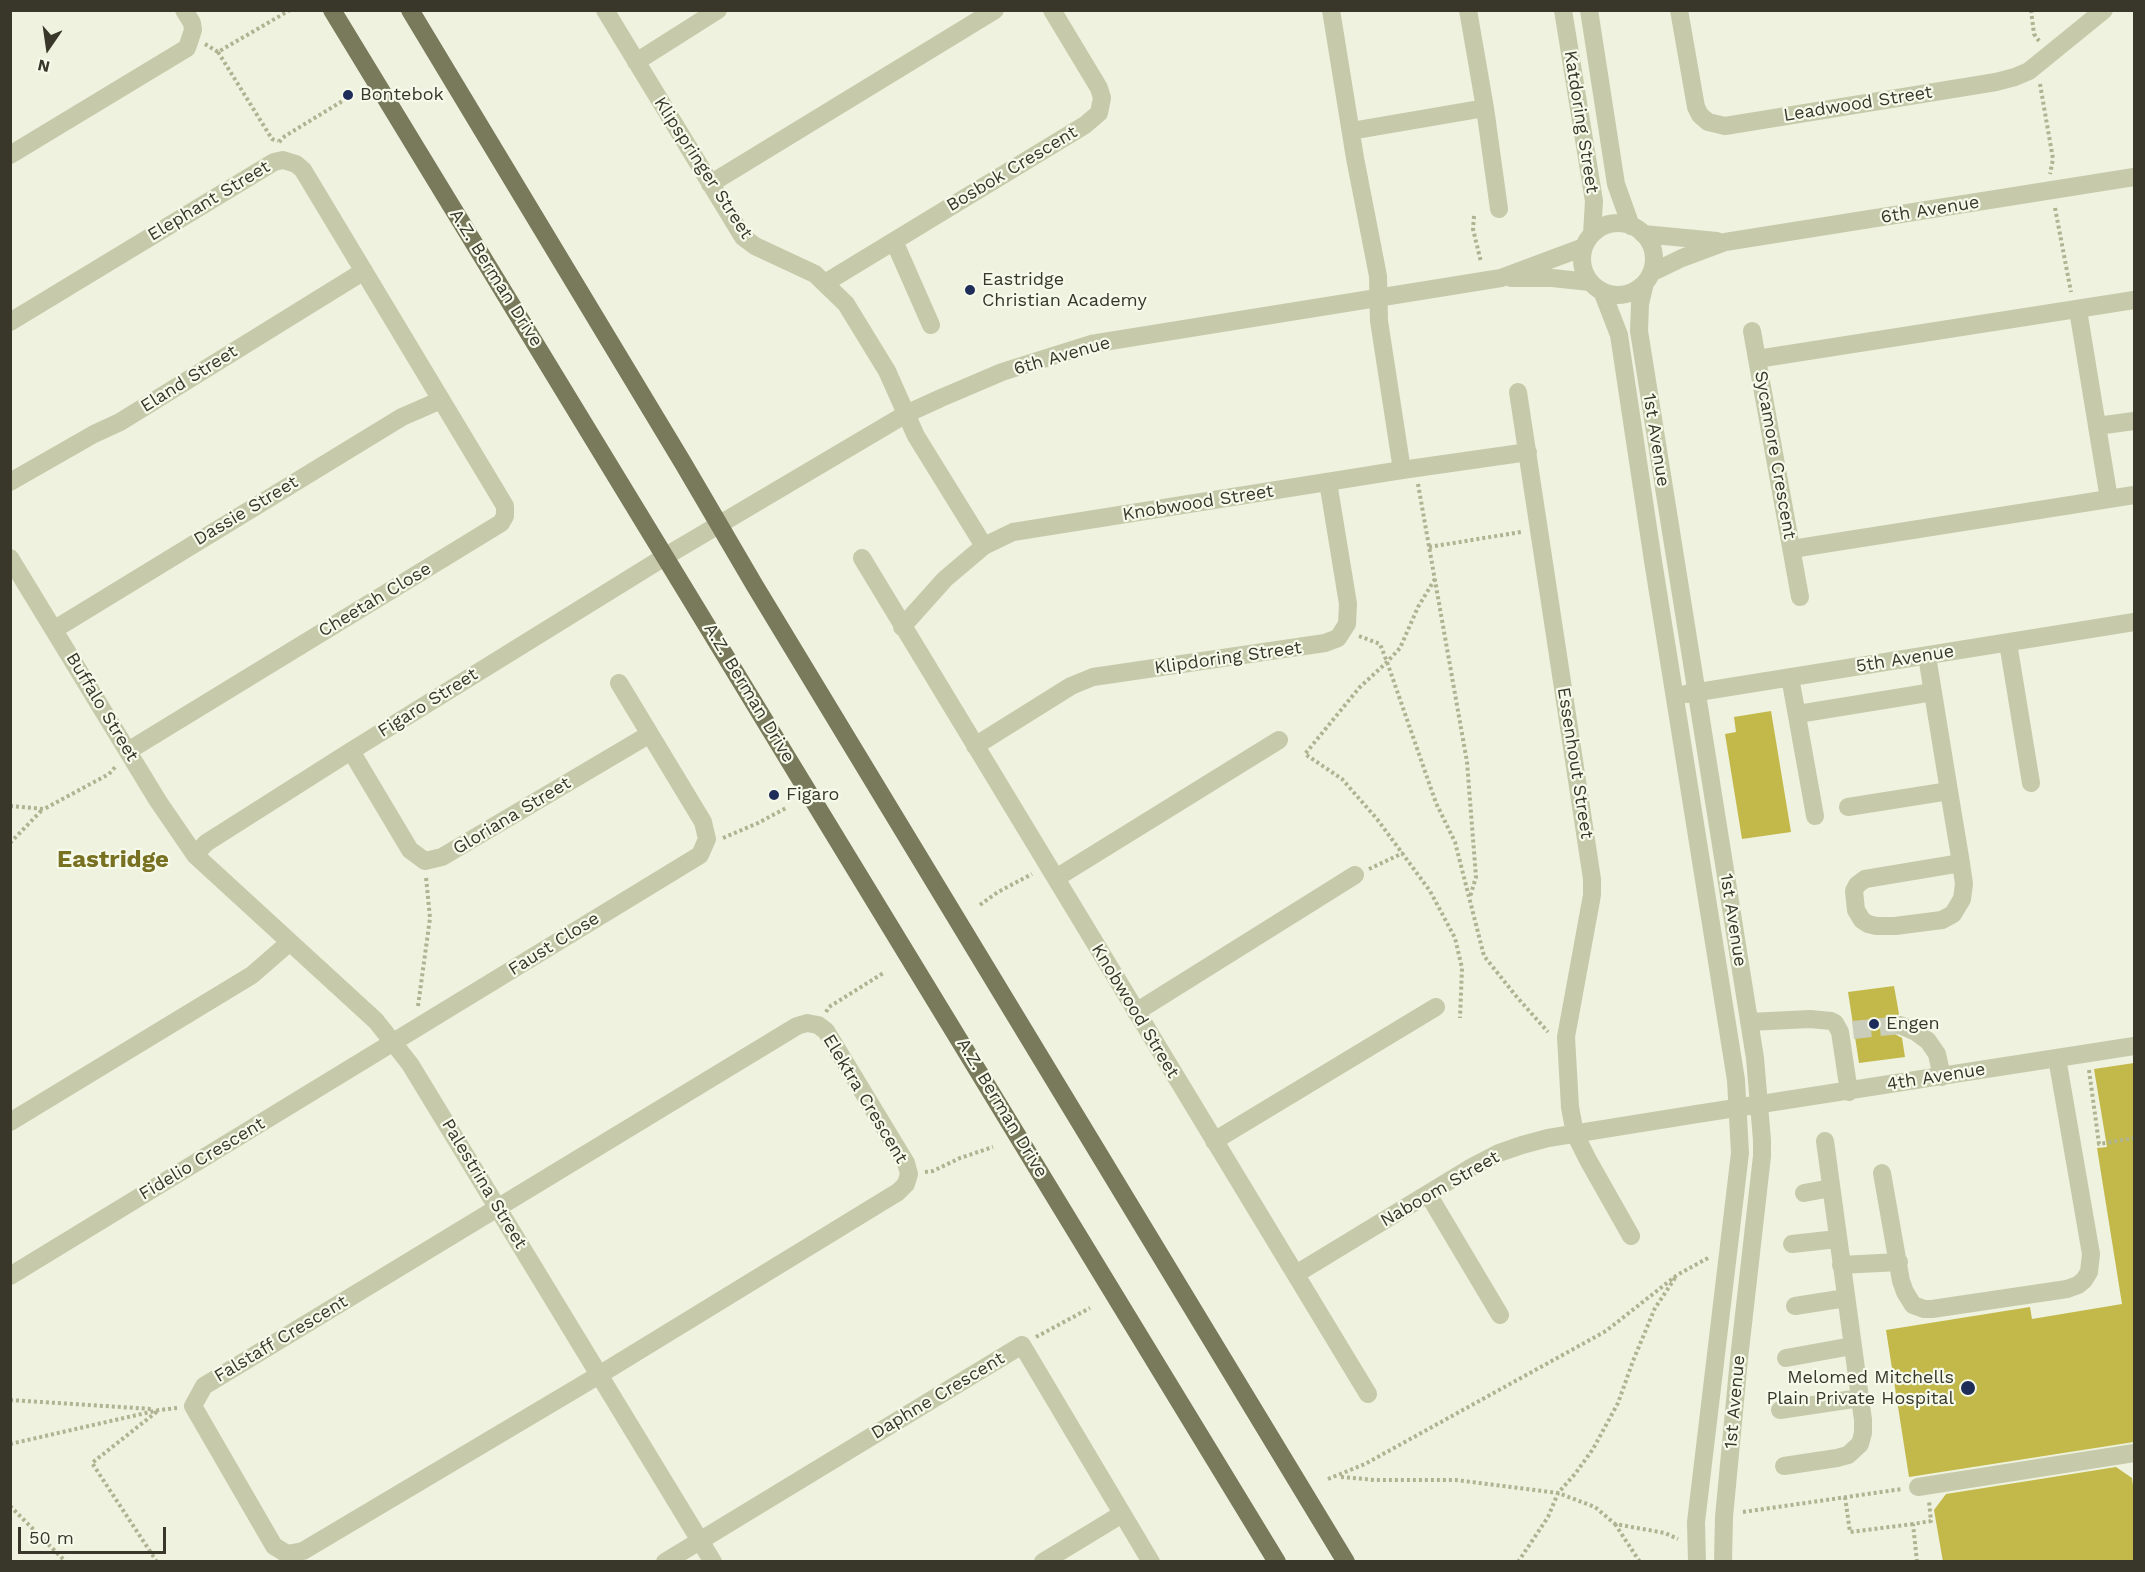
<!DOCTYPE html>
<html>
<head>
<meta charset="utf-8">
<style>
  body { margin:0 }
  #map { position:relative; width:2145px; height:1572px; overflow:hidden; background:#eef2de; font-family:"Work Sans",sans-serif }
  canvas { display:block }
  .frame { position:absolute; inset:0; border:12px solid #383729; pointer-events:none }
  .north { position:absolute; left:18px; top:18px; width:60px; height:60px; -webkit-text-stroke:4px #f6faea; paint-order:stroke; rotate:193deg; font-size:16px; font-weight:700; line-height:24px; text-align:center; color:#383729 }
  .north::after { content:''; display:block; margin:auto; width:21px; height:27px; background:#383729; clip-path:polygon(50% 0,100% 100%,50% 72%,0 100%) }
  .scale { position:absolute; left:18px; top:1527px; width:148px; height:27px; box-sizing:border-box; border:3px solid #383729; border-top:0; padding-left:8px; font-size:18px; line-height:21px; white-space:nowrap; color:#383729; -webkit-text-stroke:4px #f6faea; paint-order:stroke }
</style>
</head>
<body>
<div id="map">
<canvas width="2145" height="1572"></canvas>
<div class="frame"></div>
<div class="north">N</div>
<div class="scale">50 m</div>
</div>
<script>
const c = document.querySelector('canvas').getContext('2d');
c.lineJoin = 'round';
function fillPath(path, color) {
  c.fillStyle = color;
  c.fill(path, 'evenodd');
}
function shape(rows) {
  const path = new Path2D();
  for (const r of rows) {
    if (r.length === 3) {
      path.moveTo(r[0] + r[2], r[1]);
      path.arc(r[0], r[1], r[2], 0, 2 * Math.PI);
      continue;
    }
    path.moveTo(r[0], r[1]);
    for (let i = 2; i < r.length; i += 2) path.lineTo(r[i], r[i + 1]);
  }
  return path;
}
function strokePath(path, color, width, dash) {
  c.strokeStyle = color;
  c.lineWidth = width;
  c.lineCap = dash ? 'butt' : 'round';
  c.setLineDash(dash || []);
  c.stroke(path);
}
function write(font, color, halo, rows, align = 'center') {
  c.font = font + ' "Work Sans",sans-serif';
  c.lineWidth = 4.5;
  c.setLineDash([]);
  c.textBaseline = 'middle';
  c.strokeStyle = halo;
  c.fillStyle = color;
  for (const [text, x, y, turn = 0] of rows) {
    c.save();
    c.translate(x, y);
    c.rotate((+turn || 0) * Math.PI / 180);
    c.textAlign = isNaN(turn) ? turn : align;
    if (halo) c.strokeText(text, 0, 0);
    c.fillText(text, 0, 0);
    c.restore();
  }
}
fillPath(shape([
  [1771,711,1791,832,1742,839,1725,734,1736,732,1734,717],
  [1894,986,1899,1014,1890,1020,1889,1027,1891,1032,1902,1038,1905,1057,1859,1063,1848,992],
  [2134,1063,2134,1442,1909,1477,1886,1330,2030,1307,2032,1319,2122,1304,2097,1148,2107,1147,2094,1069],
  [2116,1467,2132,1478,2134,1493,2134,1562,1943,1562,1934,1510,1946,1494]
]), '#c3b94a');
strokePath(shape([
  [1853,1030,1900,1025]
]), '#cacdba', 18, [18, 9]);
strokePath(shape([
  [2031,10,2034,34,2039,41],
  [205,44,218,52,290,10],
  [218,52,272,139,278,141],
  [2040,84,2053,159,2050,174],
  [279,142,285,136,354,94],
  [2055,208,2071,292],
  [1474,216,1473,229,1481,262],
  [1418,484,1467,762,1476,877,1470,897],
  [1429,547,1521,532],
  [1435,579,1418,607,1400,648,1387,662,1359,688,1305,754,1342,779,1377,819,1430,891,1455,938,1462,968,1460,1018],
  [1359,636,1380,644,1387,662,1436,803,1455,842,1484,956,1516,996,1548,1032],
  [10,806,44,809,109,774,117,765],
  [723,838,758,823,786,808],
  [10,843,43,809],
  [1369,869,1403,853],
  [980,905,998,892,1032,874],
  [418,1006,430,918,426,877],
  [826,1012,829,1007,885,972],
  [2089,1070,2099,1144,2134,1138],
  [925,1172,933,1171,960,1158,993,1147],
  [1036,1337,1090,1308],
  [10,1400,152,1409],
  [10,1444,159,1410,177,1408],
  [1341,1477,1375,1480,1456,1480,1558,1493,1595,1507,1615,1524,1665,1533,1678,1539],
  [1328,1479,1365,1464,1606,1331,1677,1275,1708,1258],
  [1845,1497,1850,1532,1913,1524],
  [10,1506,66,1562],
  [1743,1512,1902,1489],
  [1615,1524,1640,1562],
  [157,1562,92,1463,159,1410],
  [1518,1562,1548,1517,1558,1493,1575,1474,1593,1449,1618,1403,1633,1361,1655,1308,1675,1278],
  [1917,1562,1913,1524,1931,1521,1929,1501]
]), '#b0b392', 4, [3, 3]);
strokePath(shape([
  [605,10,743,237,755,246,815,274,846,304,887,371,916,436,984,546],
  [1331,10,1355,158,1378,276,1379,321,1402,470],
  [1468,10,1485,108,1499,209],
  [1563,10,1594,201,1592,234],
  [1589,10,1616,184,1631,226],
  [1679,10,1696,107,1700,115,1708,122,1725,126,1996,82,2015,77,2029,71,2104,10],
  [636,62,718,10],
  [1351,131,1485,108],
  [10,155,187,48,193,30,192,23,184,10],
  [710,184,995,10],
  [1618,259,36],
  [1643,234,1717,241],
  [894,241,931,325],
  [1651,273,1682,258,1725,242,2134,177],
  [1511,278,1552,278,1590,282],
  [825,283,1085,125,1099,113,1102,98,1099,88,1052,10],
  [1645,283,1640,304,1639,331,1755,1058,1762,1140,1762,1156,1739,1359,1724,1517,1723,1562],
  [1602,291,1619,335,1653,561,1736,1080,1740,1153,1696,1522,1697,1562],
  [2078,310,2109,499],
  [10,322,274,162,283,160,296,164,303,170,505,506,505,516,501,523,128,751],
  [1752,331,1757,359],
  [1518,392,1592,879,1592,895,1566,1037,1570,1107,1575,1134,1588,1160,1631,1236],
  [2097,426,2134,421],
  [10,482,94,434,120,422,364,271],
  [1792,549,2134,495],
  [10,558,158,801,195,855,376,1021,410,1064,713,1562],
  [862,558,1368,1394],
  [1800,597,1757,359,2134,300],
  [902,627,945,579,984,546,1013,532,1402,470,1528,452],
  [55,629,402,417,441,400],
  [2008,643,2031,783],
  [1927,656,1949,791,1961,863,1964,884,1962,899,1953,914,1942,920,1895,926,1876,926,1868,924,1862,920,1856,910,1854,891,1857,885,1865,879,1961,863],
  [1790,677,1815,816],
  [1686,694,2134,622],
  [1798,714,1933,692],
  [975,746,1071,686,1093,677,1325,643,1338,638,1347,624,1348,604,1328,482],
  [351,751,410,850,425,861,442,857,650,734],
  [1848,807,1949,791],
  [195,855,206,843,351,751,666,556,906,414,941,398,1002,372,1091,344,1501,278,1584,247],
  [1056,878,1279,740],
  [1136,1012,1355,875],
  [1749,1022,1810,1019,1831,1021,1835,1023,1840,1032,1849,1092],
  [807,1023,818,1025,826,1031,906,1163,909,1174,906,1184,898,1192,599,1375,303,1551,287,1554,274,1546,193,1406,204,1386,797,1026,807,1023],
  [1900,1025,1916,1032,1928,1041,1937,1054,1942,1077],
  [10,1122,252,975,290,942],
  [1214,1141,1436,1007],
  [1882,1173,1901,1281,1905,1292,1913,1305,1924,1309,1932,1309,2067,1289,2078,1285,2084,1280,2089,1272,2091,1254,2057,1058],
  [1804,1193,1831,1188],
  [1428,1194,1500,1315],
  [1792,1244,1837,1239],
  [1841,1265,1899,1262],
  [1296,1274,1472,1167,1499,1153,1522,1145,1548,1138,1697,1114,2134,1046],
  [10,1276,700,855,707,839,703,822,619,683],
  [1795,1306,1846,1298],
  [1786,1358,1852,1346],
  [1780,1410,1860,1398],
  [1784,1466,1837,1458,1848,1455,1860,1444,1863,1433,1863,1420,1825,1141],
  [1918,1487,2134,1453],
  [665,1562,1022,1345,1151,1562],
  [1043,1562,1122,1514]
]), '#c6caaa', 18);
strokePath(shape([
  [332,10,1277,1562],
  [410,10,683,463,755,586,1346,1562]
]), '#79795b', 18);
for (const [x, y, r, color] of [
  [348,95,6,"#1f2e58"],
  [970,290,6,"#1f2e58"],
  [774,795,6,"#1f2e58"],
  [1874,1024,6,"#1f2e58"],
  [1968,1388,8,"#1f2e58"]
]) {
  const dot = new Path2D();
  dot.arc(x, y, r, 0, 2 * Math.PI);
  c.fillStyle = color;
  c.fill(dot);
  strokePath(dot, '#f6faea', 2);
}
write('18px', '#383729', '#f6faea', [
  ["Bontebok",360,95],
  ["Eastridge",982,280],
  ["Christian Academy",982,301],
  ["Figaro",786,795],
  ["Engen",1886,1024],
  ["Melomed Mitchells",1954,1378,"right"],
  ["Plain Private Hospital",1954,1399,"right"]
], 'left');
write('18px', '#383729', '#f6faea', [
  ["Leadwood Street",1858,104,-9],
  ["Katdoring Street",1581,122,81],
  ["Klipspringer Street",703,168,57],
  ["Bosbok Crescent",1012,169,-31],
  ["Elephant Street",209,201,-31],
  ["6th Avenue",1930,210,-9],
  ["A.Z. Berman Drive",496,278,58],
  ["6th Avenue",1062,356,-16],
  ["Eland Street",189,379,-32],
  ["1st Avenue",1656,440,81],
  ["Sycamore Crescent",1775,455,80],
  ["Knobwood Street",1198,503,-9],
  ["Dassie Street",246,511,-31],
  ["Cheetah Close",375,600,-31],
  ["Klipdoring Street",1228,658,-8],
  ["5th Avenue",1905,659,-9],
  ["A.Z. Berman Drive",749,693,59],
  ["Figaro Street",428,703,-32],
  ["Buffalo Street",102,707,59],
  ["Essenhout Street",1575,763,81],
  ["Gloriana Street",512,816,-31],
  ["1st Avenue",1733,920,81],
  ["Faust Close",554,944,-32],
  ["Knobwood Street",1135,1011,59],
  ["4th Avenue",1936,1077,-9],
  ["Elektra Crescent",865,1099,59],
  ["A.Z. Berman Drive",1002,1108,59],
  ["Fidelio Crescent",202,1159,-31],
  ["Palestrina Street",484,1184,59],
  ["Naboom Street",1440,1189,-30],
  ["Falstaff Crescent",281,1339,-31],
  ["Daphne Crescent",938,1396,-31],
  ["1st Avenue",1735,1402,-85]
]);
write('bold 24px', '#797122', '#f6faea', [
  ["Eastridge",113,860]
]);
</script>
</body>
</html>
